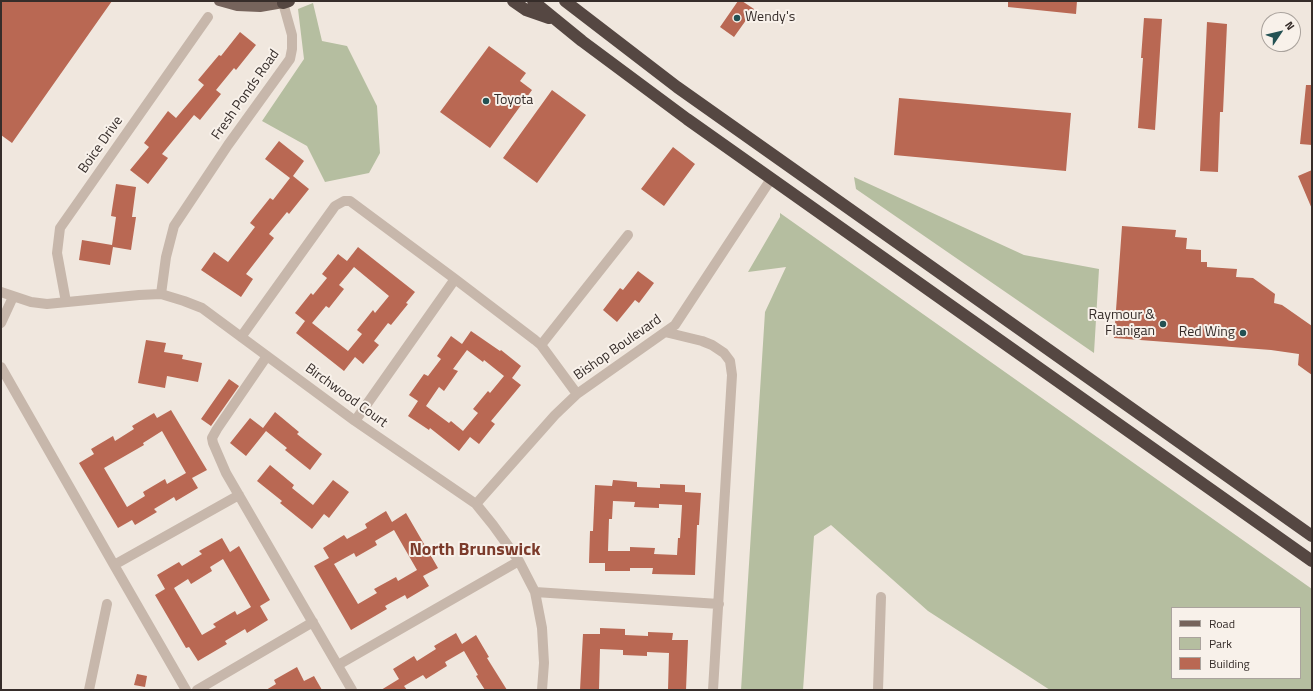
<!DOCTYPE html>
<html>
<head>
<meta charset="utf-8">
<style>
  body { margin:0 }
  #map { position:relative; width:1313px; height:691px; overflow:hidden; background:#f0e7de; font-family:"Titillium Web",sans-serif }
  canvas { display:block }
  .frame { position:absolute; inset:0; border:2px solid #362d2a; pointer-events:none }
  .legend { position:absolute; left:1171px; top:607px; width:130px; height:72px; box-sizing:border-box; background:#f8f1ea; border:1px solid #aaa39d; margin:0; padding:5px 7px; list-style:none; font-size:12px; color:#362d2a }
  .legend li { display:flex; align-items:center; gap:8px; height:20px }
  .legend b { width:20px; border:1px solid #aaa39d }
  .north { position:absolute; left:1261px; top:12px; width:40px; height:40px; box-sizing:border-box; background:#f8f1ea; border:1px solid #aaa39d; border-radius:50%; rotate:55deg; font-size:11px; font-weight:700; line-height:16px; text-align:center; color:#362d2a }
  .north::after { content:''; display:block; margin:auto; width:14px; height:18px; background:#235153; clip-path:polygon(50% 0,100% 100%,50% 72%,0 100%) }
</style>
</head>
<body>
<div id="map">
<canvas width="1313" height="691"></canvas>
<div class="frame"></div>
<ul class="legend">
<li><b style="height:5px;background:#76645c"></b>Road</li>
<li><b style="height:11px;background:#b5bea0"></b>Park</li>
<li><b style="height:11px;background:#b96853"></b>Building</li>
</ul>
<div class="north">N</div>
</div>
<script>
const c = document.querySelector('canvas').getContext('2d');
c.lineJoin = 'round';
function fillPath(path, color) {
  c.fillStyle = color;
  c.fill(path, 'evenodd');
}
function shape(rows) {
  const path = new Path2D();
  for (const r of rows) {
    path.moveTo(r[0], r[1]);
    for (let i = 2; i < r.length; i += 2) path.lineTo(r[i], r[i + 1]);
  }
  return path;
}
function strokePath(path, color, width, dash) {
  c.strokeStyle = color;
  c.lineWidth = width;
  c.lineCap = dash ? 'butt' : 'round';
  c.setLineDash(dash || []);
  c.stroke(path);
}
function write(font, color, halo, rows, align = 'center') {
  c.font = font + ' "Titillium Web",sans-serif';
  c.lineWidth = 4;
  c.setLineDash([]);
  c.textBaseline = 'middle';
  c.strokeStyle = halo;
  c.fillStyle = color;
  for (const [text, x, y, turn = 0] of rows) {
    c.save();
    c.translate(x, y);
    c.rotate((+turn || 0) * Math.PI / 180);
    c.textAlign = isNaN(turn) ? turn : align;
    if (halo) c.strokeText(text, 0, 0);
    c.fillText(text, 0, 0);
    c.restore();
  }
}
fillPath(shape([
  [313,3,322,41,347,46,377,106,380,153,369,173,325,182,307,146,262,121,304,59,298,9],
  [854,177,1024,255,1099,269,1094,353,856,189],
  [780,213,1312,589,1312,690,1050,690,928,611,831,525,814,536,803,690,741,690,765,312,786,267,748,272,780,217],
  [1172,608,1300,608,1300,678,1172,678]
]), '#b5bea0');
fillPath(shape([
  [1,1,112,1,12,143,1,135],
  [738,1,742,1,754,9,734,37,720,27],
  [1008,1,1077,1,1076,14,1008,7],
  [1144,18,1162,19,1155,130,1138,128,1143,58,1141,58],
  [1207,22,1227,24,1223,112,1220,112,1218,172,1200,171],
  [240,32,256,45,236,70,234,68,216,90,221,94,200,120,194,115,162,154,168,158,148,184,130,170,149,147,144,143,168,111,176,118,204,85,198,80,219,55,221,56],
  [489,46,526,73,520,81,532,90,490,148,440,112],
  [1306,85,1312,85,1312,145,1300,144],
  [552,90,586,115,537,183,503,158],
  [899,98,1071,113,1066,171,894,155],
  [279,141,304,161,293,176,309,189,289,214,287,212,269,234,274,238,246,274,253,279,241,297,201,270,214,252,228,262,255,227,250,223,270,198,273,200,290,178,265,159],
  [673,147,695,164,664,206,641,189],
  [1312,170,1312,209,1298,176],
  [116,184,136,187,132,217,136,217,131,250,113,247,110,265,79,260,82,240,112,245,116,217,111,216],
  [1122,226,1176,230,1175,237,1187,238,1186,249,1201,250,1201,262,1207,262,1207,267,1237,269,1236,277,1253,278,1275,294,1274,303,1282,305,1312,326,1312,375,1298,365,1299,354,1271,350,1114,338],
  [358,247,415,292,406,303,408,304,391,325,388,323,374,341,379,345,363,364,355,357,344,371,296,333,305,321,295,313,311,293,313,295,327,278,322,274,338,254,347,261],
  [354,267,389,296,375,313,373,310,357,330,362,334,348,351,312,323,326,306,329,308,344,289,339,285],
  [638,271,654,283,639,303,635,300,617,322,603,310,620,288,623,290],
  [471,331,500,351,501,350,521,366,512,378,521,385,491,421,495,424,479,444,470,437,459,451,430,428,429,430,408,416,418,401,409,395,424,374,428,376,441,359,437,356,451,336,462,344],
  [467,350,483,362,484,360,504,376,490,393,488,391,473,409,478,413,463,431,451,421,449,423,426,406,439,387,444,391,458,371,453,369],
  [146,340,166,343,164,352,183,355,182,359,202,363,198,382,167,376,165,388,138,383],
  [229,379,239,386,211,426,201,419],
  [171,410,207,470,192,478,198,488,176,501,174,497,154,509,157,512,135,525,132,520,118,528,79,463,94,454,91,449,113,436,115,441,134,429,132,426,154,413,157,418],
  [162,431,186,473,167,484,165,479,143,492,145,496,127,507,104,468,144,445,143,443],
  [275,412,299,432,297,434,322,454,310,470,285,450,287,448,266,431,246,456,230,443,250,418,263,428],
  [270,465,294,485,292,488,313,505,333,480,349,492,329,518,324,514,312,529,280,503,282,501,257,481],
  [613,480,637,482,637,487,660,488,660,484,685,485,685,492,701,493,699,525,697,525,695,575,652,574,653,568,630,568,630,571,605,571,605,563,589,563,590,531,593,531,595,485,612,486],
  [613,501,635,502,634,507,659,508,659,504,682,505,680,538,678,538,677,555,654,554,655,548,630,547,630,551,608,551,609,519,612,519],
  [386,511,392,522,406,513,438,568,423,576,429,586,407,599,405,595,385,606,387,609,351,630,314,566,329,558,323,548,344,535,347,539,367,528,365,524],
  [394,530,417,570,398,581,396,577,374,589,377,593,358,604,334,564,354,553,356,557,377,545,375,541],
  [222,538,230,552,239,546,270,600,260,606,268,620,247,633,245,629,225,641,227,644,198,661,189,647,186,648,155,595,165,589,157,575,179,562,182,566,202,554,199,551],
  [223,559,251,607,237,615,235,611,213,624,216,627,202,635,174,588,188,579,191,584,212,571,210,567],
  [600,628,625,629,625,635,648,636,648,632,673,633,672,640,688,640,686,690,668,690,669,653,647,652,647,656,623,655,623,650,600,649,599,690,580,690,583,634,600,634],
  [456,633,462,644,476,635,489,657,487,658,507,690,485,690,476,676,478,675,464,651,445,662,447,666,426,679,423,675,404,686,407,690,381,690,399,679,393,669,414,656,417,661,436,649,434,646],
  [297,667,304,681,314,676,322,690,266,690,276,684,274,680],
  [137,674,147,676,145,687,134,685]
]), '#b96853');
strokePath(shape([
  [1,292,31,302,47,304,139,295,161,294,184,301,202,308,355,421,476,504,493,525,519,561,535,592,542,628,544,663,542,690],
  [161,294,166,257,174,226,228,145,290,59,292,49,292,35,283,3],
  [66,302,57,253,60,228,208,17],
  [1,323,13,297],
  [665,332,702,341,712,345,724,353,730,361,732,375,713,690],
  [241,337,335,206,344,201,350,201,455,279,535,340,541,345,577,394],
  [541,345,628,235],
  [267,356,217,429,212,438,213,443,226,473,352,690],
  [1,367,114,565,186,690],
  [355,421,455,279],
  [476,504,555,415,577,394,675,325,771,179],
  [114,565,239,495],
  [535,592,719,604],
  [338,665,519,561],
  [89,690,107,604],
  [197,690,313,622],
  [878,690,881,597]
]), '#c7b7ab', 10);
strokePath(shape([
  [219,1,237,6,260,7,283,3,282,1]
]), '#76645c', 10);
strokePath(shape([
  [513,1,526,10,549,18],
  [533,1,582,41,687,119,1312,561],
  [565,1,677,87,1312,536],
  [283,3,289,1]
]), '#554742', 12);
for (const [x, y, r, color] of [
  [737,18,4,"#235153"],
  [486,101,4,"#235153"],
  [1163,324,4,"#235153"],
  [1243,333,4,"#235153"]
]) {
  const dot = new Path2D();
  dot.arc(x, y, r, 0, 2 * Math.PI);
  c.fillStyle = color;
  c.fill(dot);
  strokePath(dot, '#f8f1ea', 1.5);
}
write('14px', '#362d2a', '#f8f1ea', [
  ["Wendy's",745,18],
  ["Toyota",494,101],
  ["Raymour &",1155,316,"right"],
  ["Flanigan",1155,332,"right"],
  ["Red Wing",1235,333,"right"]
], 'left');
write('14px', '#362d2a', '#f8f1ea', [
  ["Fresh Ponds Road",246,95,-55],
  ["Boice Drive",101,145,-55],
  ["Bishop Boulevard",618,348,-35],
  ["Birchwood Court",346,396,36]
]);
write('bold 18px', '#7c3b2b', '#f8f1ea', [
  ["North Brunswick",475,551]
]);
</script>
</body>
</html>
